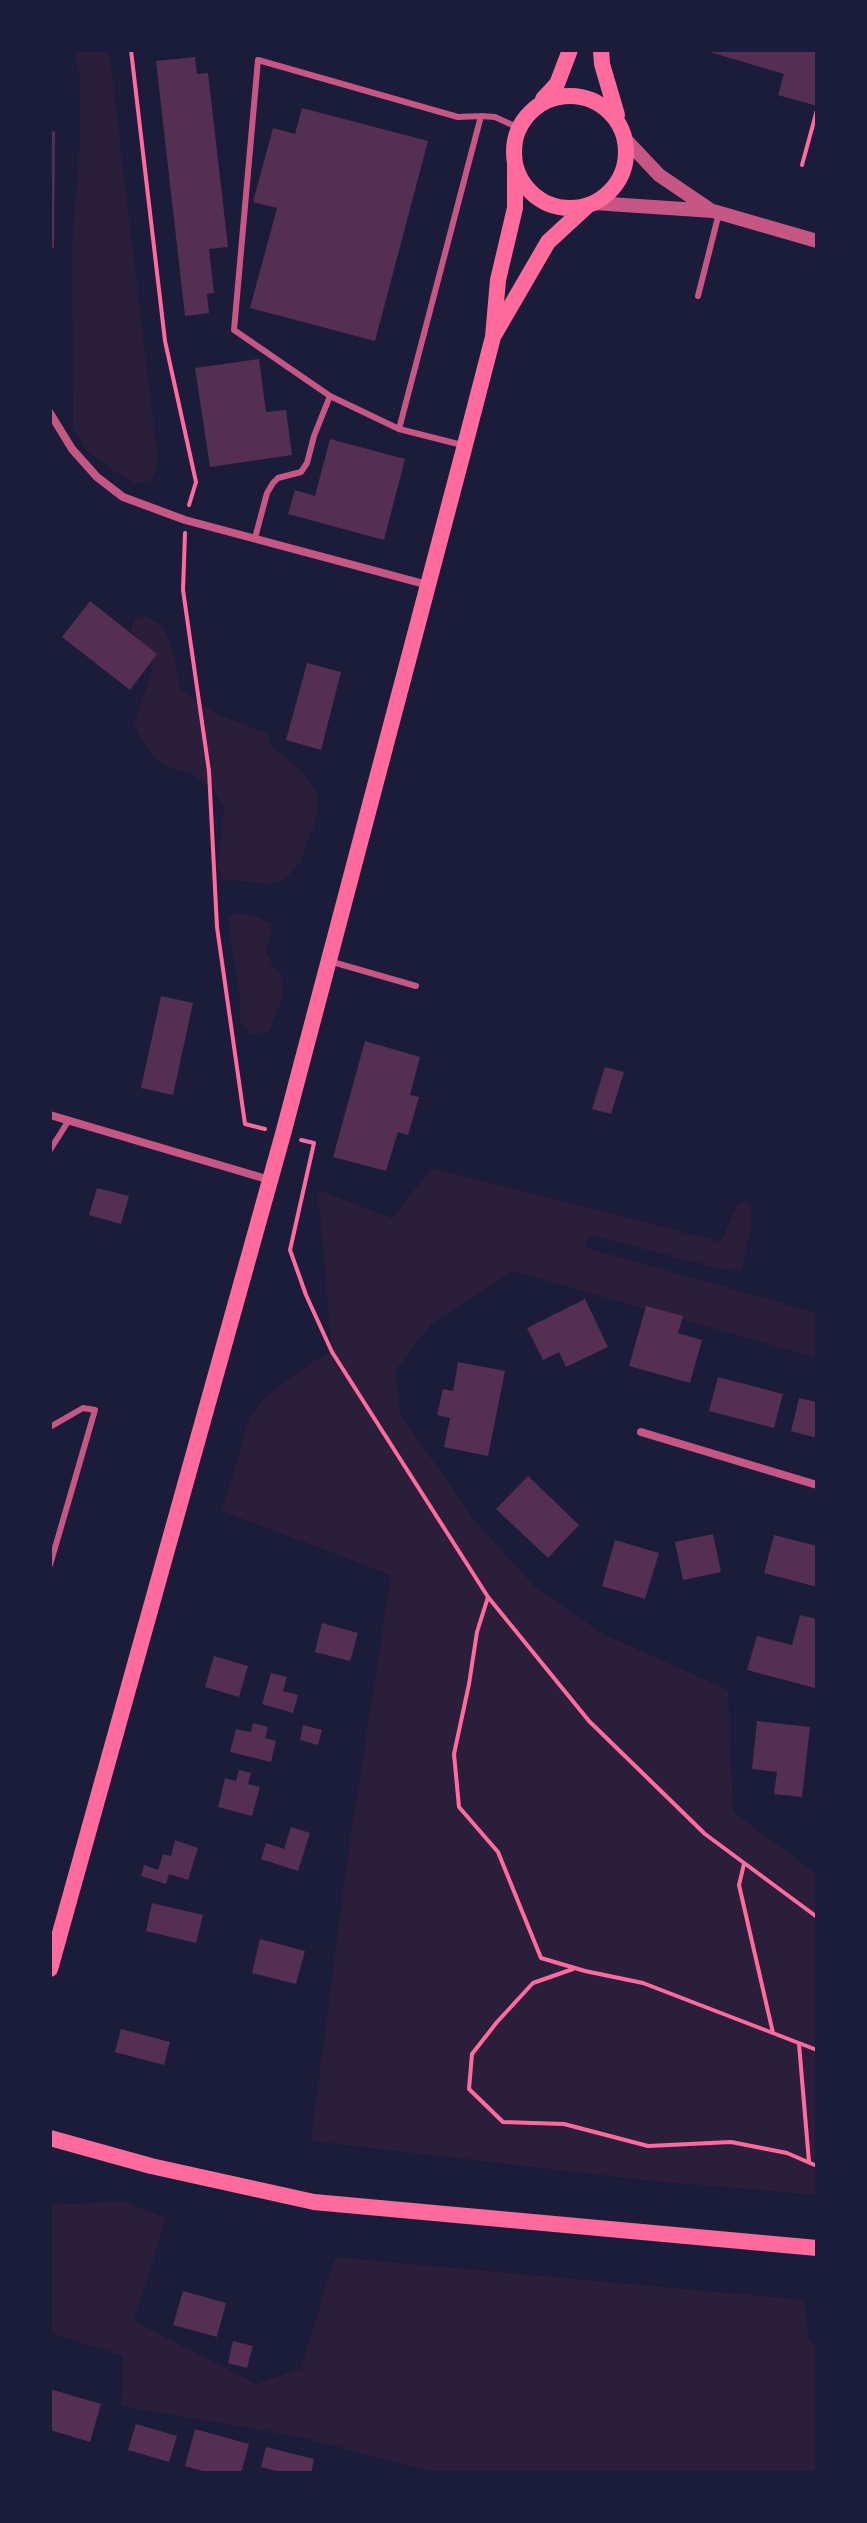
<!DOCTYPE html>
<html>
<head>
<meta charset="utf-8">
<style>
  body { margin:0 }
  #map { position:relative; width:867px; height:2523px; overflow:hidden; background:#1b1b3a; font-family:Helvetica,sans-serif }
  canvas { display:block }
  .frame { position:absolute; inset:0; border:52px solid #1b1b3a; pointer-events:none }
</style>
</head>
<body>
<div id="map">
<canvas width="867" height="2523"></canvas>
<div class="frame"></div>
</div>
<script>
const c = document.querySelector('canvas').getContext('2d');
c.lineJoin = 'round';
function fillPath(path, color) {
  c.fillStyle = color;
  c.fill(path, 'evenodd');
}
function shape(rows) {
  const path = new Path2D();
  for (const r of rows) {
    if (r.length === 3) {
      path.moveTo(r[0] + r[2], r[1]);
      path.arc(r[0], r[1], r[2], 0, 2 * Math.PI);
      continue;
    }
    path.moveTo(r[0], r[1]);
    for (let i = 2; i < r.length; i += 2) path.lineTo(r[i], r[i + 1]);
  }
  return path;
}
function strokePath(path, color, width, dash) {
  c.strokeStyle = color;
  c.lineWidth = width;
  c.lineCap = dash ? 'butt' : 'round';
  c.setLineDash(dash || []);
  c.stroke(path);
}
fillPath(shape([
  [74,50,109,50,158,461,152,480,138,484,115,472,86,450,73,428,72,244,80,144,80,78],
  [145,616,161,624,170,640,181,691,221,716,267,733,270,744,305,775,317,795,317,816,300,863,285,879,266,884,223,879,218,867,224,808,215,791,191,773,169,768,152,755,142,741,134,723,152,670,153,656,131,631,135,617],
  [237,913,255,916,271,923,271,935,266,952,273,966,281,972,284,994,269,1032,251,1034,240,1023,240,994,229,928,229,917],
  [432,1168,721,1242,737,1205,745,1201,751,1204,751,1226,742,1269,733,1272,593,1236,586,1242,587,1248,817,1313,817,1358,513,1271,432,1323,395,1371,401,1415,475,1521,536,1588,603,1634,728,1690,733,1812,817,1874,817,2195,643,2180,311,2141,345,1876,391,1575,222,1511,251,1414,269,1394,312,1362,332,1351,318,1190,392,1218],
  [122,2201,166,2218,134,2321,257,2384,301,2368,335,2257,804,2300,809,2341,817,2349,817,2473,436,2473,300,2437,122,2406,123,2356,50,2333,50,2205]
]), '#2a1e3b');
fillPath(shape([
  [703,50,817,50,817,106,778,95,784,74],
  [195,57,197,74,208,73,228,247,209,249,214,293,207,294,209,313,185,316,156,61],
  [302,108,428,141,375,341,250,308,277,208,253,202,273,128,295,134],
  [55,131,54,248,50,248,50,132],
  [259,359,266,412,286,410,292,455,210,467,195,368],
  [330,439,405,459,384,540,288,514,295,490,315,496],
  [90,601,157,654,130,690,62,637],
  [307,663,341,672,321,750,286,740],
  [161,996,193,1003,173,1095,141,1088],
  [365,1041,420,1057,410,1095,419,1097,408,1135,398,1132,386,1171,333,1157],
  [605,1067,624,1072,611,1114,592,1109],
  [97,1188,129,1196,121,1224,89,1215],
  [585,1299,608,1347,566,1367,559,1352,543,1360,527,1328],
  [646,1306,683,1316,678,1333,702,1340,690,1383,629,1366],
  [458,1362,505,1371,488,1456,444,1447,450,1418,437,1415,443,1389,453,1391],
  [718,1377,783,1394,774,1428,709,1411],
  [799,1398,817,1402,817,1438,791,1431],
  [528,1476,579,1525,548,1558,496,1509],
  [713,1534,721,1572,683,1580,675,1542],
  [774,1535,817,1546,817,1587,764,1573],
  [615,1540,659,1553,645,1599,602,1586],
  [800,1615,817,1619,815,1688,747,1670,757,1636,792,1645],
  [322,1623,358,1633,350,1661,315,1652],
  [214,1656,248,1666,239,1697,205,1687],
  [271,1673,287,1677,283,1691,298,1695,293,1713,262,1704],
  [757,1721,810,1727,802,1797,774,1794,777,1772,752,1769],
  [253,1723,268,1727,265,1738,276,1741,271,1762,230,1752,236,1729,251,1732],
  [303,1725,322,1730,318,1745,300,1740],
  [239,1770,251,1773,248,1784,260,1787,252,1816,218,1807,225,1778,236,1781],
  [291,1827,310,1833,298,1871,261,1859,266,1843,284,1849],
  [175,1840,198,1848,188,1880,169,1874,166,1884,141,1876,144,1865,158,1870,163,1854,171,1856],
  [152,1903,203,1915,196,1943,146,1931],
  [260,1939,305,1951,296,1984,252,1973],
  [121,2029,170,2042,164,2065,115,2052],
  [183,2291,226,2303,217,2337,173,2325],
  [233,2341,253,2346,247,2368,228,2363],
  [50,2389,101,2404,90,2442,50,2430],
  [136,2424,177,2436,169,2462,128,2450],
  [195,2429,249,2444,241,2473,210,2473,185,2466],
  [266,2447,314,2459,311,2473,284,2473,261,2467]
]), '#542f53');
strokePath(shape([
  [131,50,165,341,196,482,189,505],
  [802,165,817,110],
  [185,533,183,590,209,771,217,927,245,1124,265,1129],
  [301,1140,314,1143,290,1250,306,1295,332,1352,488,1597,589,1721,705,1834,817,1917],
  [488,1597,477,1632,469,1684,454,1754,459,1807,498,1852,541,1958,585,1971,643,1983,817,2050],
  [744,1864,739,1885,773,2033],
  [573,1969,533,1983,497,2022,472,2054,469,2089,503,2122,564,2124,648,2146,731,2142,787,2153,817,2166],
  [799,2044,809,2162]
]), '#ff6b9d', 4);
strokePath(shape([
  [481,116,495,117,519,128],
  [698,296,719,213],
  [399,429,330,396,234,330,258,60,458,117,481,116,399,429,462,445],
  [255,538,267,493,273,483,278,478,301,472,307,463,314,436,330,396],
  [329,961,416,986],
  [50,1150,69,1120],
  [50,1427,83,1408,95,1410,50,1565]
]), '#c65784', 6);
strokePath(shape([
  [50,413,72,449,97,477,123,497,185,520,428,585],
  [50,1115,270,1180],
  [641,1432,817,1485]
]), '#c65784', 8);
strokePath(shape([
  [626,140,659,175,712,211],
  [594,203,713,211,817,241]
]), '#c65784', 14);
strokePath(shape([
  [601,50,602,64,617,115],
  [570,152,56],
  [543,99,557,84,570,50],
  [494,335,548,242,587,206],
  [50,1969,283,1134,465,445,493,337,498,280,515,208,515,164],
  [50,2138,151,2166,314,2202,817,2248]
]), '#ff6b9d', 16);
</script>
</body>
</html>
